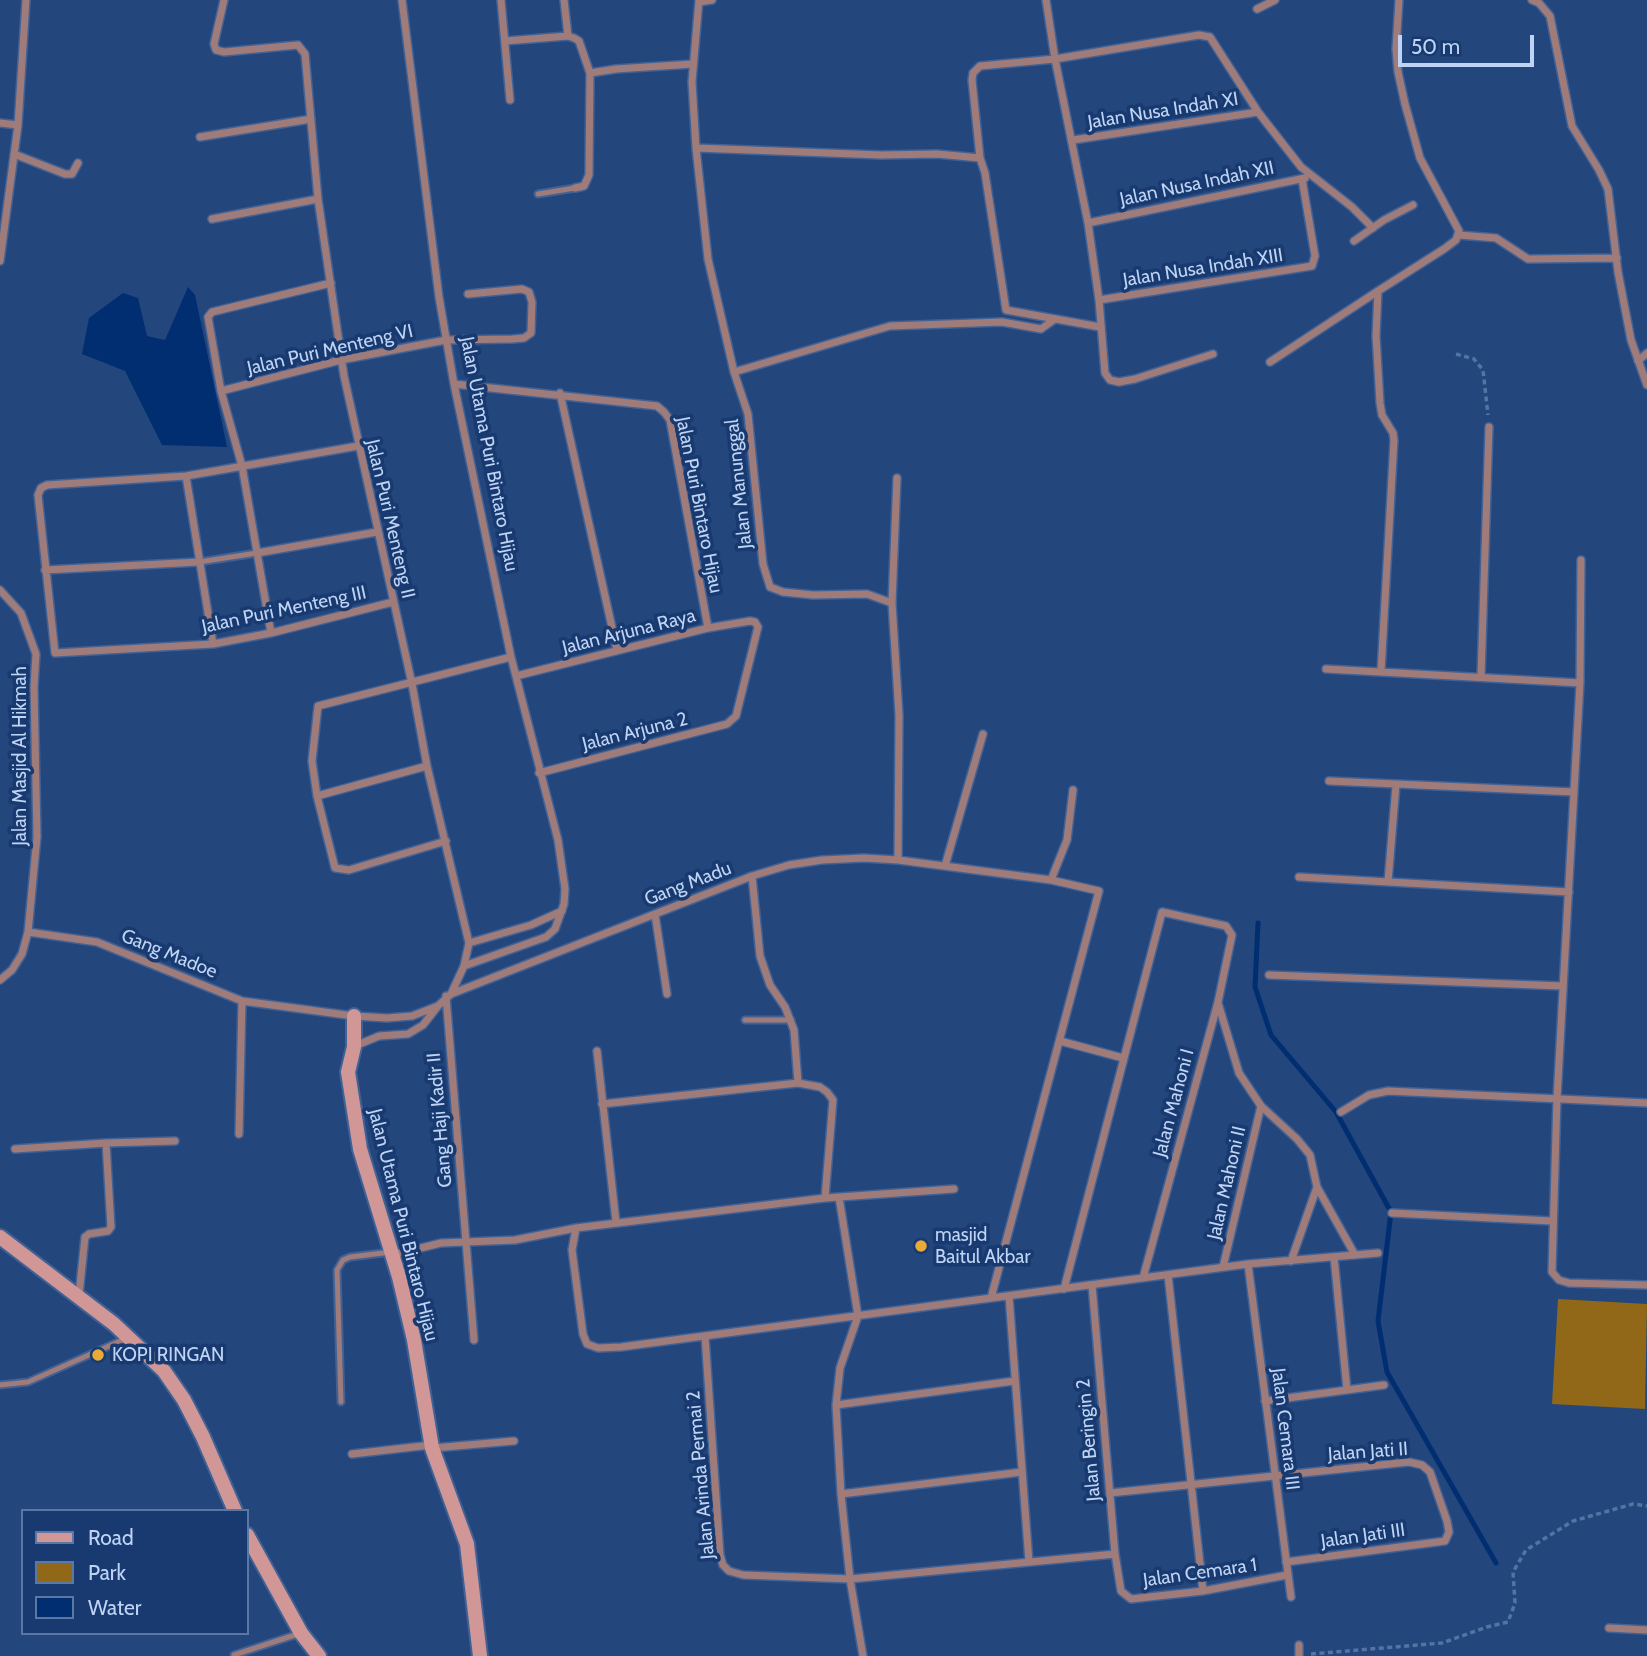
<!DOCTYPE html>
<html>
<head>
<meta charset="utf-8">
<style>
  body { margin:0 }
  #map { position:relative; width:1647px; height:1656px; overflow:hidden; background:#23467d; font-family:Cabin,sans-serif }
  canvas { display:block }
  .legend { position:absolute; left:21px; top:1509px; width:228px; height:126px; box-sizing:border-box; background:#183a70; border:2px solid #5b78a5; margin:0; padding:9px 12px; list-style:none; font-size:21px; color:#bfd4f4 }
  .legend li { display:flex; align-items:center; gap:14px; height:35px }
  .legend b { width:35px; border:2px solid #5b78a5 }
  .scale { position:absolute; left:1398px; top:35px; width:136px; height:32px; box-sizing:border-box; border:4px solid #bfd4f4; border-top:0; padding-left:9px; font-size:21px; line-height:24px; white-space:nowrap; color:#bfd4f4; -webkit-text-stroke:5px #183a70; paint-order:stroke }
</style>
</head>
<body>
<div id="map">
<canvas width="1647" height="1656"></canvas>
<ul class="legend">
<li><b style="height:9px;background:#d09796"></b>Road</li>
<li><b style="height:19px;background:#906818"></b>Park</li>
<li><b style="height:19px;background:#002e71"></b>Water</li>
</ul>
<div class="scale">50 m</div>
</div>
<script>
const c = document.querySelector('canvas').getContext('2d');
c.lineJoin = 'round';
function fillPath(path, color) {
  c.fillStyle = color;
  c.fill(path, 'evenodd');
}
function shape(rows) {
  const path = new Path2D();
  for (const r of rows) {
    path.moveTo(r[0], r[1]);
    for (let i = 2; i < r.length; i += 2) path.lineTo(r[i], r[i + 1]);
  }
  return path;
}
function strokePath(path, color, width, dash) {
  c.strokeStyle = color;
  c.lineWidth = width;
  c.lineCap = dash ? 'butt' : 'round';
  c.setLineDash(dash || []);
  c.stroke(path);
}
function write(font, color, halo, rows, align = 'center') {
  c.font = font + ' Cabin,sans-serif';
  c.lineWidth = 7;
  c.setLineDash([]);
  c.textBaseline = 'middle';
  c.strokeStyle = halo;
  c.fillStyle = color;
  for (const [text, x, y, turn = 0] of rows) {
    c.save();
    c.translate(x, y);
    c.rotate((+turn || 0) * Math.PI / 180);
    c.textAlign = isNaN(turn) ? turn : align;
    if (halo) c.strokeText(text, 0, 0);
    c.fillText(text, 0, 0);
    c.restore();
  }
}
fillPath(shape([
  [1558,1299,1647,1304,1645,1409,1552,1404]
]), '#906818');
fillPath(shape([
  [188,287,195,295,227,447,162,445,125,371,82,354,89,318,123,293,138,298,147,336,165,340]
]), '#002e71');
strokePath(shape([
  [1258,923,1255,987,1271,1035,1336,1112,1391,1212,1378,1321,1387,1372,1496,1563]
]), '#002e71', 5);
const lane = shape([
  [538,194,575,188],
  [199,562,257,553],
  [745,1020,791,1020],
  [0,1385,28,1382,127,1338],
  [341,1402,337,1270,343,1260,350,1257,391,1252],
  [234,1655,298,1634]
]);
const street = shape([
  [224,0,214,44,216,50,224,52,298,45,305,54,318,199,344,376,412,684,427,766,469,943,464,966,451,994],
  [402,0,439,297,454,384,511,657,558,840,565,889,564,904,555,929,546,937,464,966],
  [501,0,510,100],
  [564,0,568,36],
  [699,0,692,82,696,148,708,259,734,372,748,414,763,564,770,587,783,592,813,595,867,594,892,603],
  [1046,0,1055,59,1088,223,1099,300,1105,373,1110,380,1119,382,1135,379,1213,354],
  [1532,0,1539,3,1550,16,1572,126,1599,170,1608,189,1618,272,1631,340,1647,385],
  [699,2,712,0],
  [1257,9,1275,0],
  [505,41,568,36,574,38,579,41,590,73],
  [0,123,18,125],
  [200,137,311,119],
  [1073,140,1258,112],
  [696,148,881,155,937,154,980,158],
  [14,154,65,174,72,174,78,163],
  [575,188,584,186,589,175,590,73,616,69,693,64],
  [212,219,318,199],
  [1088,223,1305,178],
  [1459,235,1496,238,1528,259,1617,258],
  [1354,241,1384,220,1413,205],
  [0,261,18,125,26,0],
  [1099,300,1312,266,1315,256,1302,179],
  [1100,327,1006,310,985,173,980,158,972,80,973,73,980,66,1055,59,1199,35,1210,37,1258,112,1301,167,1352,207,1373,228],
  [1638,361,1647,353],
  [1270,362,1378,291],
  [734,372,890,326,1002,322,1041,329,1055,319],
  [454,384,657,406,664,412,670,420,708,628],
  [221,391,341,360,446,340,512,339,524,338,531,333,532,302,529,292,522,289,468,294],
  [560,393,617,650],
  [358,446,186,476,47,485,41,488,38,495,55,653,213,644,271,633,393,602],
  [186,476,213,644],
  [897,478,892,603,899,715,898,860],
  [257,553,377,532],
  [1581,560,1580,683,1557,1098,1552,1272,1559,1280,1569,1283,1647,1285],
  [45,570,199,562],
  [0,590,21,613,36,654,34,687,37,837,28,932,22,954,12,970,0,980],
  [271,633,242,466,221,391,208,317,212,312,331,283],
  [1326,669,1580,683],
  [1381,672,1394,440,1393,433,1382,415,1380,403,1376,336,1378,291,1444,249,1456,240,1459,231,1420,158,1405,104,1398,72,1396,49,1399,0],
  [516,676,708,628,750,621,755,622,758,627,736,716,727,724,539,773],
  [1481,677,1489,427],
  [1329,781,1574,792],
  [317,796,427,766],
  [446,841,349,870,335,868,317,796,312,761,318,706,511,657],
  [945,866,983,734],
  [752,876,760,956,770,985,785,1007,794,1030,798,1083],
  [1299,877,1569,892],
  [1051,880,1067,840,1073,790],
  [1388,882,1396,785],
  [655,914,667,994],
  [28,932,97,942,242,1001,354,1016,387,1018,412,1016,438,1006,451,994,752,876,789,865,822,860,864,858,898,860,1051,880,1099,891,991,1298],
  [469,943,531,925,562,911],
  [1269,975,1563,986],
  [446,996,474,1340],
  [1218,1003,1239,1073,1261,1106,1297,1139,1310,1155,1317,1187,1355,1255],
  [1060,1041,1123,1058],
  [355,1046,379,1036,408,1034,423,1025,438,1006],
  [597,1051,616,1222],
  [602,1104,798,1083,820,1087,827,1092,833,1100,825,1198],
  [1341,1112,1369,1095,1388,1091,1647,1103],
  [239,1134,242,1001],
  [106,1143,175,1141],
  [15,1149,106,1143,111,1227,108,1231,89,1234,85,1237,79,1295],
  [954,1189,825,1198,576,1228,572,1250,583,1334,587,1344,598,1348,621,1347,1248,1264,1378,1253],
  [839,1197,858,1316,840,1368,836,1405,841,1494,850,1579,863,1656],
  [1392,1213,1552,1221],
  [392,1255,441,1243,515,1240,576,1228],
  [1334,1257,1347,1390],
  [1291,1261,1317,1187],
  [1248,1264,1291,1597],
  [1223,1267,1261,1106],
  [1168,1275,1203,1591],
  [1092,1285,1115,1554,1121,1591,1131,1599,1203,1591,1287,1575],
  [1064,1289,1162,912,1226,926,1232,935,1218,1002,1143,1278],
  [1009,1296,1029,1562],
  [705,1336,720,1555,723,1565,729,1571,743,1575,850,1579,1115,1554],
  [1265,1401,1384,1385],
  [836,1405,1014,1381],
  [433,1448,514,1441],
  [352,1454,431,1445],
  [1110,1493,1409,1462,1422,1465,1430,1472,1447,1521,1449,1532,1445,1541,1286,1562],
  [841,1494,1022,1472],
  [1609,1628,1647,1630],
  [1299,1656,1299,1645]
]);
const secondary = shape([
  [354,1016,354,1047,348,1072,360,1149,399,1277,414,1340,432,1448,467,1544,480,1656],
  [0,1237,114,1324,164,1371,184,1400,203,1437,235,1511],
  [247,1535,301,1633,319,1656]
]);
strokePath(lane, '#426295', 9);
strokePath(street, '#426295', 10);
strokePath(secondary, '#426295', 18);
strokePath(shape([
  [1456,354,1474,359,1483,370,1488,415],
  [1311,1654,1442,1643,1487,1627,1508,1622,1515,1603,1513,1572,1526,1550,1573,1521,1633,1504,1647,1506]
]), '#5573a3', 3.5, [5, 3.5]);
strokePath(lane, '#9f7b7a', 5);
strokePath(street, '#9f7b7a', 7);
strokePath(secondary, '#d09796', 14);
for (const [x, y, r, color] of [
  [921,1246,7,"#e8ab37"],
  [98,1355,7,"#e8ab37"]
]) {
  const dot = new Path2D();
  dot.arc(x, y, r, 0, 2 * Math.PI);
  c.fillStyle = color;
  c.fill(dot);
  strokePath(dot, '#183a70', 2.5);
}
write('19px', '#bfd4f4', '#183a70', [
  ["Jalan Nusa Indah XI",1163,111,-9],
  ["Jalan Nusa Indah XII",1197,184,-12],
  ["Jalan Nusa Indah XIII",1203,268,-9],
  ["Jalan Puri Menteng VI",330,350,-13],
  ["Jalan Utama Puri Bintaro Hijau",489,454,79],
  ["Jalan Manunggal",739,484,-96],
  ["Jalan Puri Bintaro Hijau",699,505,79],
  ["Jalan Puri Menteng II",390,519,77],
  ["Jalan Puri Menteng III",284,610,-12],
  ["Jalan Arjuna Raya",629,632,-14],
  ["Jalan Arjuna 2",635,732,-14],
  ["Jalan Masjid Al Hikmah",20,756,-90],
  ["Gang Madu",688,884,-21],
  ["Gang Madoe",169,954,22],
  ["Jalan Mahoni I",1174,1103,-75],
  ["Gang Haji Kadir II",440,1120,-95],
  ["Jalan Mahoni II",1227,1183,-77],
  ["Jalan Utama Puri Bintaro Hijau",403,1225,76],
  ["Jalan Cemara III",1285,1429,83],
  ["Jalan Beringin 2",1089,1440,-95],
  ["Jalan Jati II",1368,1452,-4],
  ["Jalan Arinda Permai 2",701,1475,-95],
  ["Jalan Jati III",1363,1536,-8],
  ["Jalan Cemara 1",1200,1573,-8]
]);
write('19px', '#bfd4f4', '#183a70', [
  ["masjid",935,1235],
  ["Baitul Akbar",935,1257],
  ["KOPI RINGAN",112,1355]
], 'left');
</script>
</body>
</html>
